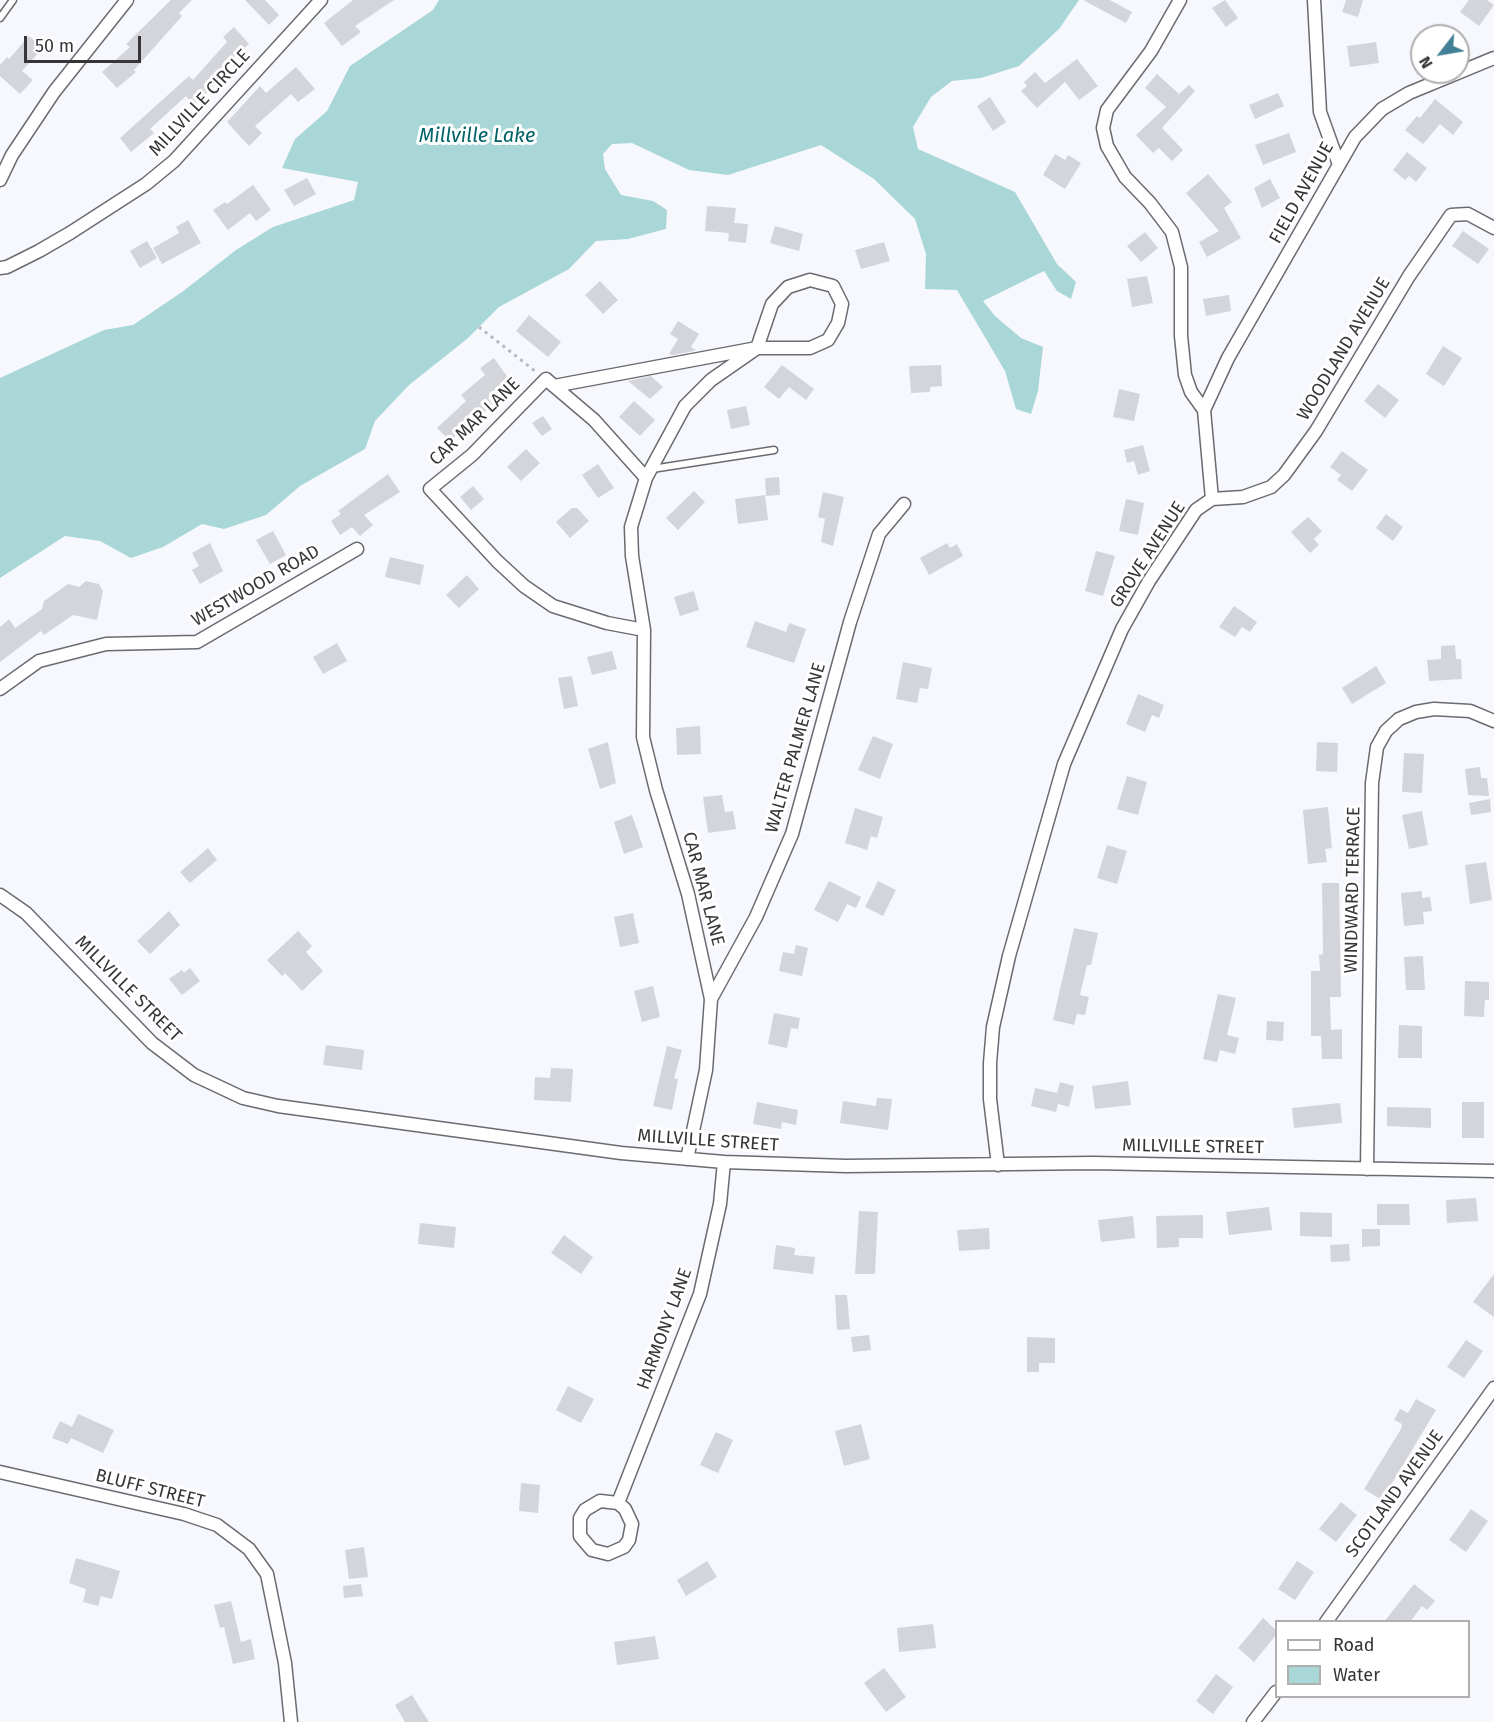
<!DOCTYPE html>
<html>
<head>
<meta charset="utf-8">
<style>
  body { margin:0 }
  #map { position:relative; width:1494px; height:1722px; overflow:hidden; background:#f6f8fd; font-family:"Fira Sans",sans-serif }
  canvas { display:block }
  .legend { position:absolute; left:1275px; top:1620px; width:195px; height:78px; box-sizing:border-box; background:#fff; border:2px solid #afafb0; margin:0; padding:8px 10px; list-style:none; font-size:18px; color:#363639 }
  .legend li { display:flex; align-items:center; gap:12px; height:30px }
  .legend b { width:30px; border:2px solid #afafb0 }
  .north { position:absolute; left:1410px; top:24px; width:60px; height:60px; box-sizing:border-box; background:#fff; border:2px solid #afafb0; border-radius:50%; rotate:239deg; font-size:16px; font-weight:700; line-height:24px; text-align:center; color:#363639 }
  .north::after { content:''; display:block; margin:auto; width:21px; height:27px; background:#417f95; clip-path:polygon(50% 0,100% 100%,50% 72%,0 100%) }
  .scale { position:absolute; left:24px; top:36px; width:117px; height:27px; box-sizing:border-box; border:3px solid #363639; border-top:0; padding-left:8px; font-size:18px; line-height:21px; white-space:nowrap; color:#363639; -webkit-text-stroke:4px #fff; paint-order:stroke }
</style>
</head>
<body>
<div id="map">
<canvas width="1494" height="1722"></canvas>
<ul class="legend">
<li><b style="height:8px;background:#fff"></b>Road</li>
<li><b style="height:16px;background:#a9d7d8"></b>Water</li>
</ul>
<div class="north">N</div>
<div class="scale">50 m</div>
</div>
<script>
const c = document.querySelector('canvas').getContext('2d');
c.lineJoin = 'round';
function fillPath(path, color) {
  c.fillStyle = color;
  c.fill(path, 'evenodd');
}
function shape(rows) {
  const path = new Path2D();
  for (const r of rows) {
    path.moveTo(r[0], r[1]);
    for (let i = 2; i < r.length; i += 2) path.lineTo(r[i], r[i + 1]);
  }
  return path;
}
function strokePath(path, color, width, dash) {
  c.strokeStyle = color;
  c.lineWidth = width;
  c.lineCap = dash ? 'butt' : 'round';
  c.setLineDash(dash || []);
  c.stroke(path);
}
function write(font, color, halo, rows, align = 'center') {
  c.font = font + ' "Fira Sans",sans-serif';
  c.lineWidth = 6;
  c.setLineDash([]);
  c.textBaseline = 'middle';
  c.strokeStyle = halo;
  c.fillStyle = color;
  for (const [text, x, y, turn = 0] of rows) {
    c.save();
    c.translate(x, y);
    c.rotate((+turn || 0) * Math.PI / 180);
    c.textAlign = isNaN(turn) ? turn : align;
    if (halo) c.strokeText(text, 0, 0);
    c.fillText(text, 0, 0);
    c.restore();
  }
}
fillPath(shape([
  [439,0,1079,0,1059,29,1019,66,981,78,952,81,931,97,913,127,918,149,1015,192,1057,264,1076,282,1071,299,1057,291,1044,271,983,301,995,316,1021,338,1043,347,1038,391,1031,414,1016,409,1005,371,957,290,925,289,926,254,915,219,874,179,821,145,728,175,689,170,632,143,612,144,603,154,605,169,621,195,653,201,667,210,666,229,628,239,596,241,569,269,499,307,467,339,409,385,375,421,365,449,300,486,266,515,224,529,202,524,163,547,131,558,100,541,65,536,0,578,0,378,104,330,133,325,182,292,236,250,273,227,354,200,358,182,282,168,295,139,327,111,350,66,433,10]
]), '#a9d7d8');
fillPath(shape([
  [171,0,192,0,179,13,182,16,134,70,136,72,117,88,102,72,130,47,126,44],
  [245,0,265,0,279,15,269,25],
  [353,0,394,0,355,26,361,32,342,46,324,23],
  [1083,0,1110,0,1132,12,1126,23],
  [1225,0,1238,18,1226,27,1212,8],
  [1346,0,1363,0,1358,17,1342,12],
  [1469,0,1487,0,1494,5,1479,26,1460,12],
  [234,27,249,44,224,67,227,70,208,92,193,105,186,96,150,129,154,133,131,152,120,138,189,76,193,80,227,42,223,37],
  [29,36,43,48,22,71,33,80,20,94,0,76,0,65,7,57,9,59],
  [1376,42,1379,63,1350,67,1347,46],
  [1077,59,1098,86,1079,100,1065,82,1037,108,1021,91,1027,86,1024,82,1035,72,1045,83],
  [296,67,315,89,298,102,291,94,255,126,262,133,249,146,227,122,260,86,266,93],
  [1157,74,1179,94,1189,85,1195,91,1162,128,1183,150,1172,161,1159,148,1153,153,1136,135,1166,107,1145,88],
  [1278,93,1284,106,1255,119,1249,105],
  [990,97,1006,122,993,131,977,106],
  [1435,99,1463,122,1453,135,1440,124,1423,144,1405,130,1417,116,1420,118],
  [1289,133,1296,152,1263,165,1255,145],
  [1407,152,1427,168,1416,182,1409,176,1405,180,1393,170],
  [1055,154,1065,160,1068,155,1081,163,1065,189,1043,175],
  [1208,174,1232,202,1224,208,1241,238,1207,257,1199,242,1219,231,1186,193],
  [307,178,316,194,294,206,284,190],
  [1270,179,1280,198,1262,208,1254,188],
  [253,185,271,210,256,221,250,213,228,230,213,210,225,202,227,204],
  [707,206,736,208,734,223,748,224,746,243,728,241,729,233,705,231],
  [188,220,201,243,162,264,153,248,179,233,176,227],
  [775,226,803,234,799,251,770,243],
  [1463,231,1489,249,1478,264,1452,246],
  [1145,232,1158,248,1141,262,1127,246],
  [147,241,157,258,140,268,130,251],
  [884,242,890,261,861,269,855,250],
  [1147,276,1153,303,1132,307,1127,279],
  [600,281,618,300,603,314,585,295],
  [1229,295,1231,311,1206,316,1203,299],
  [529,315,561,342,548,357,516,331],
  [678,321,699,334,691,347,696,350,694,351,673,355,669,354,678,339,670,334],
  [1443,346,1462,358,1444,386,1426,374],
  [494,358,511,382,488,398,493,405,479,416,477,414,450,441,437,428,466,401,461,395,485,375,480,368],
  [782,365,814,389,806,400,789,387,779,399,764,387],
  [941,365,942,386,930,387,930,392,911,393,909,366],
  [651,376,663,387,650,399,628,381],
  [1378,384,1399,400,1385,418,1364,401],
  [1119,389,1140,394,1134,421,1113,417],
  [634,401,655,420,640,436,619,417],
  [746,406,750,425,731,429,727,410],
  [543,416,552,429,542,436,532,423],
  [1143,445,1150,471,1138,475,1134,461,1127,463,1124,450],
  [526,449,540,463,521,481,507,467],
  [1342,451,1368,470,1352,491,1337,480,1341,475,1330,467],
  [598,464,614,488,598,498,582,475],
  [388,474,400,492,364,515,373,525,360,536,352,527,340,535,331,521,341,514,338,511],
  [779,477,780,495,766,496,765,478],
  [473,486,484,499,471,510,460,497],
  [694,491,705,502,678,530,666,518],
  [823,492,844,497,833,546,821,542,825,519,818,517],
  [765,495,768,520,738,524,735,499],
  [1126,499,1144,503,1138,535,1119,531],
  [572,508,577,508,589,521,570,538,556,522],
  [1386,514,1403,527,1393,541,1376,528],
  [1308,517,1322,531,1314,539,1319,545,1310,553,1291,532],
  [273,531,286,555,270,564,256,540],
  [210,543,223,571,200,584,192,570,199,566,192,553],
  [947,543,950,548,957,544,963,556,929,575,920,558],
  [1096,551,1115,556,1103,596,1085,591],
  [390,557,424,565,420,585,385,577],
  [467,575,479,589,459,608,446,595],
  [86,581,99,584,103,591,97,620,73,615,44,635,41,631,0,662,0,627,9,619,15,628,42,609,44,601,68,584,79,587],
  [694,591,699,610,680,616,674,597],
  [1234,606,1257,622,1250,632,1242,627,1235,637,1219,627],
  [755,621,786,632,789,623,806,629,794,663,746,647],
  [337,643,347,661,323,674,313,657],
  [1455,645,1456,659,1461,659,1462,679,1429,681,1427,660,1441,659,1441,646],
  [612,651,617,669,592,675,587,657],
  [903,662,932,668,928,689,920,688,917,703,896,699],
  [1376,666,1386,683,1352,704,1342,688],
  [572,676,578,706,564,709,558,678],
  [1138,694,1164,705,1159,718,1152,715,1145,732,1126,724],
  [700,726,701,754,677,755,676,728],
  [873,736,893,744,880,779,858,770],
  [608,742,616,783,600,789,588,749],
  [1317,742,1338,743,1337,772,1316,771],
  [1404,753,1424,754,1422,793,1402,792],
  [1480,767,1481,778,1487,778,1489,796,1468,795,1465,769],
  [1127,776,1147,782,1138,815,1117,809],
  [722,795,725,812,733,811,736,829,708,833,703,797],
  [1490,799,1491,812,1471,815,1469,803],
  [1328,807,1332,848,1325,849,1327,862,1308,864,1303,810],
  [855,808,883,817,877,838,871,836,867,850,845,843],
  [1422,811,1428,845,1409,849,1402,815],
  [632,815,643,847,624,854,614,822],
  [1107,845,1127,851,1117,884,1097,878],
  [208,848,217,860,190,883,180,872],
  [1486,862,1492,900,1470,904,1465,865],
  [829,881,861,897,856,908,847,904,838,922,814,910],
  [878,881,896,890,883,916,865,907],
  [1322,883,1339,883,1341,997,1330,997,1331,1030,1342,1029,1342,1059,1322,1059,1321,1036,1311,1036,1311,971,1320,971,1319,955,1323,954],
  [1422,891,1422,898,1430,897,1432,911,1423,912,1424,924,1404,926,1401,893],
  [169,911,180,925,150,954,137,941],
  [633,913,639,943,620,947,614,917],
  [1074,928,1098,933,1091,965,1087,965,1080,995,1089,997,1085,1015,1077,1014,1074,1025,1053,1020],
  [298,931,312,946,306,952,323,971,302,991,285,973,282,976,267,960],
  [796,945,808,948,802,976,779,971,783,952,794,954],
  [1423,956,1425,990,1406,990,1404,957],
  [190,968,200,981,182,995,169,979,182,970,184,973],
  [1465,981,1489,982,1489,1000,1485,1000,1484,1017,1464,1016],
  [653,986,660,1017,642,1022,634,991],
  [1218,994,1236,998,1227,1035,1239,1038,1235,1054,1220,1050,1217,1062,1203,1059],
  [774,1013,800,1018,798,1029,791,1028,787,1048,768,1044],
  [1267,1021,1284,1022,1283,1041,1266,1040],
  [1399,1025,1422,1026,1422,1058,1398,1058],
  [326,1045,364,1050,362,1070,323,1065],
  [667,1046,682,1050,674,1078,678,1079,672,1110,653,1106],
  [551,1068,573,1069,571,1102,534,1100,535,1077,550,1078],
  [1128,1081,1131,1105,1095,1109,1092,1086],
  [1060,1082,1074,1086,1069,1107,1058,1104,1056,1112,1031,1106,1035,1088,1057,1093],
  [877,1098,892,1099,888,1130,840,1123,843,1101,876,1106],
  [757,1102,798,1110,796,1125,782,1122,781,1129,753,1124],
  [1462,1102,1484,1102,1484,1138,1462,1138],
  [1340,1103,1342,1123,1294,1128,1292,1108],
  [1387,1107,1431,1108,1431,1128,1387,1126],
  [1476,1198,1478,1221,1447,1223,1446,1200],
  [1377,1204,1409,1204,1410,1225,1377,1225],
  [1269,1207,1272,1230,1229,1235,1226,1212],
  [859,1211,878,1212,875,1274,855,1274],
  [1300,1212,1332,1213,1332,1237,1300,1236],
  [1203,1215,1203,1238,1179,1238,1179,1247,1157,1248,1156,1216],
  [1133,1216,1135,1238,1101,1242,1098,1220],
  [420,1223,456,1227,454,1248,418,1244],
  [989,1228,990,1249,959,1251,957,1230],
  [1362,1229,1380,1229,1380,1246,1362,1247],
  [564,1235,593,1257,581,1274,551,1253],
  [1349,1244,1350,1261,1331,1262,1330,1245],
  [776,1245,795,1248,794,1255,815,1257,813,1274,773,1269],
  [1494,1274,1494,1317,1473,1302],
  [835,1295,847,1295,850,1329,837,1330],
  [869,1335,871,1350,853,1352,851,1337],
  [1027,1337,1055,1338,1055,1363,1039,1363,1039,1372,1027,1372],
  [1466,1340,1483,1351,1464,1378,1447,1367],
  [568,1386,594,1399,581,1423,556,1410],
  [1416,1399,1436,1410,1382,1500,1364,1489,1401,1429,1402,1424,1394,1420,1400,1409,1408,1413],
  [78,1414,114,1430,103,1453,71,1438,68,1444,52,1438,60,1421,72,1427],
  [861,1424,870,1459,844,1466,835,1431],
  [716,1432,733,1440,718,1473,700,1465],
  [521,1483,540,1485,538,1513,519,1511],
  [1341,1502,1357,1515,1336,1542,1319,1529],
  [1471,1509,1488,1521,1466,1552,1449,1540],
  [364,1547,368,1577,349,1579,345,1550],
  [76,1558,120,1571,112,1599,101,1596,98,1606,83,1602,86,1589,69,1583],
  [707,1561,717,1577,686,1596,677,1580],
  [1297,1561,1314,1572,1295,1600,1278,1589],
  [361,1584,363,1596,344,1598,343,1586],
  [1414,1584,1435,1601,1427,1610,1422,1606,1410,1622,1384,1622],
  [231,1601,241,1642,251,1639,255,1659,233,1664,224,1627,220,1628,214,1605],
  [1263,1618,1276,1630,1276,1635,1254,1662,1238,1648],
  [933,1624,936,1648,899,1652,897,1628],
  [655,1636,659,1659,617,1665,614,1642],
  [884,1668,906,1697,886,1712,864,1683],
  [1216,1674,1233,1687,1213,1714,1196,1701],
  [412,1695,429,1722,405,1722,395,1705]
]), '#d3d5da');
const lane = shape([
  [0,18,13,0],
  [652,469,774,450]
]);
const street = shape([
  [1180,0,1151,51,1107,110,1103,128,1107,146,1125,177,1150,203,1172,232,1181,267,1181,336,1185,375,1191,392,1204,410,1212,499],
  [1314,0,1320,112,1338,162],
  [0,180,12,155,54,92,127,0],
  [0,268,7,267,39,251,70,233,146,184,174,161,321,0],
  [554,386,594,420,646,478],
  [1204,410,1228,358,1355,137,1382,109,1409,93,1494,58],
  [644,630,607,623,553,606,524,586,497,561,430,489,472,455,546,379,554,386,757,348,810,348,828,340,838,323,842,304,833,286,810,280,788,287,772,304,757,348,711,380,685,406,646,478,631,527,632,556,644,630,643,737,656,790,688,894,711,999,706,1070,687,1159],
  [0,689,39,661,106,644,197,642,357,549],
  [0,895,26,913,152,1043,194,1075,243,1098,278,1106,621,1153,724,1162,846,1166,1093,1163,1494,1171],
  [711,999,756,917,792,834,850,622,879,534,904,504],
  [998,1165,990,1099,990,1063,993,1027,1009,956,1064,764,1122,629,1149,581,1196,510,1212,499,1243,497,1271,487,1284,475,1316,431,1409,276,1451,215,1468,214,1494,228],
  [1367,1169,1372,783,1377,747,1386,731,1399,719,1416,712,1434,709,1470,711,1494,721],
  [0,1472,184,1514,217,1525,249,1549,267,1574,285,1663,291,1722],
  [618,1503,625,1509,632,1524,629,1540,624,1547,608,1554,592,1550,580,1536,580,1518,585,1510,600,1501,618,1503,700,1294,720,1204,724,1162],
  [1326,1622,1494,1388],
  [1253,1722,1276,1692]
]);
strokePath(lane, '#6a6b70', 9);
strokePath(street, '#6a6b70', 15);
strokePath(shape([
  [479,327,535,371]
]), '#b7b9bd', 3, [3, 4.5]);
strokePath(lane, '#fff', 6);
strokePath(street, '#fff', 12);
write('18px', '#363639', '#fff', [
  ["MILLVILLE CIRCLE",200,103,-47],
  ["FIELD AVENUE",1302,193,-61],
  ["WOODLAND AVENUE",1344,349,-59],
  ["CAR MAR LANE",475,422,-44],
  ["GROVE AVENUE",1148,555,-57],
  ["WESTWOOD ROAD",256,586,-30],
  ["WALTER PALMER LANE",796,748,-74],
  ["CAR MAR LANE",703,889,75],
  ["WINDWARD TERRACE",1353,890,-89],
  ["MILLVILLE STREET",128,989,45],
  ["MILLVILLE STREET",708,1141,4],
  ["MILLVILLE STREET",1193,1147,1],
  ["HARMONY LANE",665,1329,-70],
  ["BLUFF STREET",150,1489,14],
  ["SCOTLAND AVENUE",1395,1494,-54]
]);
write('italic 20px', '#006367', '#fff', [
  ["Millville Lake",477,136]
]);
</script>
</body>
</html>
